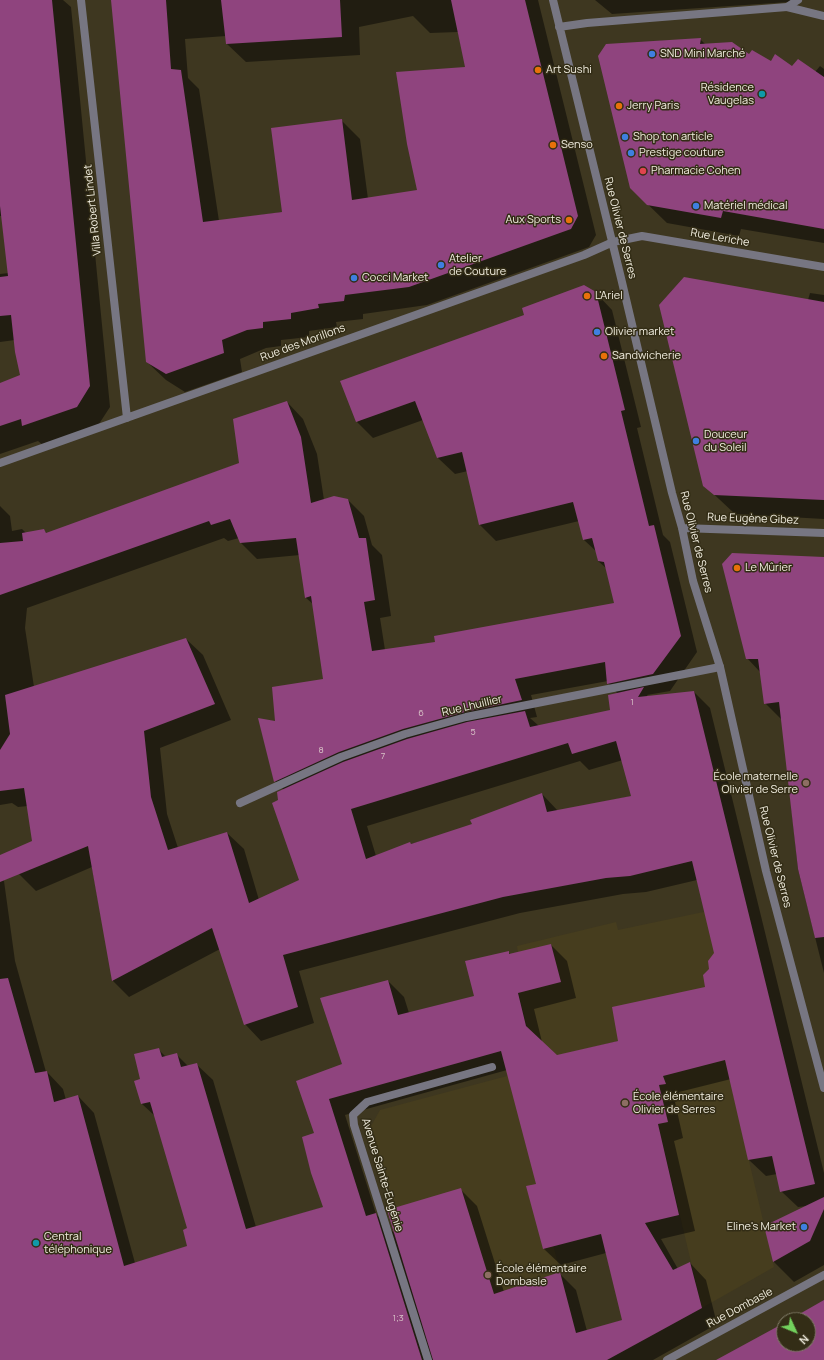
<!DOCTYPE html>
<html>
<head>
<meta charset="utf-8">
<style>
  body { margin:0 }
  #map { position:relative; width:824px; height:1360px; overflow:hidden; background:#3e3720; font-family:Manrope,sans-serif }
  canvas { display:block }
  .north { position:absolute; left:776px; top:1312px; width:40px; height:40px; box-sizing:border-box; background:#332d16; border:1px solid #7f7a66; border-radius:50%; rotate:134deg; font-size:11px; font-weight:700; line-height:16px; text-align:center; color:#f1eddf }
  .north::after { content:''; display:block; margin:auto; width:14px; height:18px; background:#73d25d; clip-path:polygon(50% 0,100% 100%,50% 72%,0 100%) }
</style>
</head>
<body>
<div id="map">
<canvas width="824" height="1360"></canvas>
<div class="north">N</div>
</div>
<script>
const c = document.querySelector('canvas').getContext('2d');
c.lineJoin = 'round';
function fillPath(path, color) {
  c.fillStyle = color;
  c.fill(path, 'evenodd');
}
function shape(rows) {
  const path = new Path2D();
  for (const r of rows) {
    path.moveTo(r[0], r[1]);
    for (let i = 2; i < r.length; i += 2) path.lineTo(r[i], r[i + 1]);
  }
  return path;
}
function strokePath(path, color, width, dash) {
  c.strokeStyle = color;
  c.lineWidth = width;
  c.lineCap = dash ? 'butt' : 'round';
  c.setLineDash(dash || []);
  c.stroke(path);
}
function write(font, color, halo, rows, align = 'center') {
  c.font = font + ' Manrope,sans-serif';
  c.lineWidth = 3;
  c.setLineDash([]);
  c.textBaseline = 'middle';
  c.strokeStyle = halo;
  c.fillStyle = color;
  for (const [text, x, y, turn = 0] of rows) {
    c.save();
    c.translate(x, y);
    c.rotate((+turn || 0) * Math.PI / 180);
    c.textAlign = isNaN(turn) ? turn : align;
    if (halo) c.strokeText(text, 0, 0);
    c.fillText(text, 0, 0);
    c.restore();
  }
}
fillPath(shape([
  [746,903,789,1080,733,1093,774,1267,702,1308,658,1124,601,1138,537,1183,580,1348,442,1360,370,1128,380,1110,507,1076,501,1051,531,1043,509,955,518,953,517,946,616,922,618,930]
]), '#463d1e');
fillPath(shape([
  [0,0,63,0,71,7,110,407,97,427,44,446,38,441,0,454,0,384,21,376,15,340,0,342,0,274,9,273,2,216,0,216],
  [112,0,538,0,596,235,589,247,427,305,363,314,363,319,336,322,337,327,309,331,309,337,281,340,281,346,266,348,240,359,242,372,185,392,166,380,147,362],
  [413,16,430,33,458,32,466,68,418,191,368,199,360,139,341,120,283,212,219,221,199,89,188,78,185,39,226,36,227,44,246,62,360,55,359,27],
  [595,0,791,0,789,2,612,14],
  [700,39,706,45,792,67,815,72,820,66,824,69,824,243,741,229,739,236,667,223,631,188],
  [596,293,612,310,641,427,637,428,663,535,670,542,697,652,670,691,647,695,648,697,694,692,710,708,824,1173,824,1265,794,1282,774,1262,765,1227,807,1206,798,1207,781,1191,777,1174,766,1176,749,1160,731,1079,679,1092,681,1100,675,1102,683,1138,674,1141,695,1231,661,1239,678,1269,690,1263,706,1280,717,1324,653,1360,4,1360,0,1346,0,877,4,881,15,961,46,1072,47,1072,63,1089,66,1100,78,1096,94,1113,135,1263,189,1246,188,1229,155,1116,142,1104,141,1079,158,1049,166,1057,176,1054,188,1066,196,1064,213,1080,256,1227,324,1207,315,1134,297,1081,343,1065,388,981,404,997,409,1013,475,997,508,952,511,955,551,945,567,961,576,998,534,1009,542,1042,556,1056,619,1041,707,988,715,953,697,880,646,892,623,894,520,913,299,971,314,1023,261,1041,245,1024,220,949,129,997,113,981,92,867,36,891,19,874,16,849,33,842,28,806,18,807,12,803,0,805,0,506,10,516,12,531,22,529,26,533,44,530,47,534,240,463,287,402,303,419,317,454,324,500,348,500,364,516,372,545,382,555,391,616,380,618,385,650,436,643,615,604,606,568,598,561,597,552,584,540,579,521,496,541,480,525,468,471,455,474,438,458,423,420,373,438,357,422],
  [224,538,228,541,239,538,241,543,257,559,300,555,306,598,313,604,324,680,276,723,275,781,284,790,280,800,301,881,259,900,244,849,227,833,178,848,167,814,160,748,231,720,203,655,186,639,34,687,25,628,27,608],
  [608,681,608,683,618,694,611,711,539,726,530,718,537,717,531,695],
  [623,760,632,796,558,811,542,794,473,825,411,844,410,843,376,856,367,826,580,761,589,770],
  [507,1070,537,1184,544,1249,561,1265,606,1253,623,1320,587,1331,576,1290,560,1274,504,1292,477,1206,461,1190,395,1234,376,1214,345,1115],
  [810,293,824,295,824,519,735,514,704,485,808,300],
  [824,559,824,973,798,869,782,719,781,719,765,703,761,673,747,658]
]), '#0007');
fillPath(shape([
  [0,0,52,0,90,386,77,407,22,426,21,419,0,426,0,383,20,375,15,352,11,315,0,316,0,277,8,276,0,206],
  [111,0,166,0,171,69,181,70,203,222,282,212,271,128,342,119,352,200,417,190,407,144,396,72,465,67,451,0,525,0,578,216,571,229,409,287,345,295,344,301,318,304,319,308,291,313,291,319,263,322,263,328,247,330,222,340,224,353,166,374,146,362],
  [221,0,340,0,342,37,226,44],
  [701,38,700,44,732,42,749,54,752,50,771,61,775,54,792,66,798,59,824,77,824,229,723,211,721,218,647,205,630,188,598,56,606,44],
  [684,277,824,302,824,500,714,495,703,486,659,305],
  [584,285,596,292,625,410,621,411,649,526,654,525,681,636,653,674,607,684,605,662,515,679,522,700,465,712,403,729,339,752,274,782,258,718,275,721,272,687,323,679,311,596,305,598,296,538,240,543,230,519,211,525,209,521,0,595,0,543,23,541,22,533,44,529,46,533,239,463,233,419,287,401,301,437,311,503,334,496,348,499,359,538,366,538,375,600,364,602,372,651,435,642,434,636,614,603,604,562,598,561,592,538,583,540,573,502,479,525,462,452,437,458,415,401,356,422,340,381,524,315,522,308],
  [732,553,824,557,824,937,815,938,798,869,779,702,764,704,758,659,746,659,722,564],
  [186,638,215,704,144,731,151,797,168,850,227,832,249,903,299,880,272,803,278,800,277,792,343,762,407,739,467,722,525,711,530,727,610,710,608,695,644,687,638,697,694,691,815,1184,780,1192,772,1156,748,1160,725,1060,663,1076,666,1084,659,1085,668,1122,658,1124,679,1215,645,1223,673,1270,690,1262,702,1308,607,1360,433,1360,387,1210,461,1188,494,1294,560,1272,576,1333,622,1320,601,1234,543,1249,526,1186,536,1184,501,1051,329,1099,366,1216,376,1213,422,1360,0,1360,0,979,8,978,35,1073,47,1071,54,1102,78,1095,124,1266,187,1246,183,1230,187,1228,150,1102,141,1104,134,1081,140,1079,134,1054,159,1048,162,1057,177,1053,181,1067,197,1063,246,1229,323,1207,311,1173,302,1137,314,1133,296,1081,342,1064,320,998,388,980,398,1015,474,996,465,961,509,951,509,954,551,944,561,982,518,993,526,1026,557,1055,618,1041,612,1007,705,987,703,975,709,969,708,961,714,953,692,861,630,876,606,878,503,897,283,955,298,1007,244,1025,212,928,112,981,88,846,0,882,0,855,32,841,24,788,0,791,0,750,10,734,5,695],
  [616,741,631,796,547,812,542,793,470,820,472,824,411,844,410,842,366,859,351,809,568,743,572,754],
  [824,1197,824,1209,810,1241,773,1262,764,1226],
  [824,1300,824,1360,716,1360,784,1323,784,1344,808,1344,808,1320,789,1320]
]), '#8f447e');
strokePath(shape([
  [787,7,824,16],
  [240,803,341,757,405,734,466,717,720,667]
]), '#777682', 8);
strokePath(shape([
  [428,1360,354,1125,353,1115,367,1102,492,1067]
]), '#777682', 8);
strokePath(shape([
  [81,0,127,418],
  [553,0,621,278,672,493,682,528,693,581,720,667,766,871,824,1088],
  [559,27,587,23,787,7,798,0],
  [0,463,584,255,613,242,642,236,824,267],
  [682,528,824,533],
  [667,1360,824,1275]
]), '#777682', 8);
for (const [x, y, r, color] of [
  [652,54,4,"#3f7fe0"],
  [538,70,4,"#e8710a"],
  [762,94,4,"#0f9aa8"],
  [619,106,4,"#e8710a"],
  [625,137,4,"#3f7fe0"],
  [553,145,4,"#e8710a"],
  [631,153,4,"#3f7fe0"],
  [643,171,4,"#e0444e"],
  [696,206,4,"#3f7fe0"],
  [569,220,4,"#e8710a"],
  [441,265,4,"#3f7fe0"],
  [354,278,4,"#3f7fe0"],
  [587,296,4,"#e8710a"],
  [597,332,4,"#3f7fe0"],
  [604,356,4,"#e8710a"],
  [696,441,4,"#3f7fe0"],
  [737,568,4,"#e8710a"],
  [806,783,4,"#8d6e63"],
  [625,1103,4,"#8d6e63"],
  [804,1227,4,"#3f7fe0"],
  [36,1243,4,"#0f9aa8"],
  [488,1275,4,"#8d6e63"]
]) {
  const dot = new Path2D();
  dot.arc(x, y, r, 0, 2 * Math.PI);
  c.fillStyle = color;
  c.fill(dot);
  strokePath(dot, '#332d16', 1.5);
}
write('9px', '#d8c3c7', null, [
  ["1",632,702],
  ["6",421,713],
  ["5",473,732],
  ["8",321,750],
  ["7",383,756],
  ["1;3",398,1318]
]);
write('11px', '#f1eddf', '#332d16', [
  ["SND Mini Marché",660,54],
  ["Art Sushi",546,70],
  ["Résidence",754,88,"right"],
  ["Vaugelas",754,101,"right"],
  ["Jerry Paris",627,106],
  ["Shop ton article",633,137],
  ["Senso",561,145],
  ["Prestige couture",639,153],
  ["Pharmacie Cohen",651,171],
  ["Matériel médical",704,206],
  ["Aux Sports",561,220,"right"],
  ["Atelier",449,259],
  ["de Couture",449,272],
  ["Cocci Market",362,278],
  ["L'Ariel",595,296],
  ["Olivier market",605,332],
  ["Sandwicherie",612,356],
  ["Douceur",704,435],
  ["du Soleil",704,448],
  ["Le Mûrier",745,568],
  ["École maternelle",798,777,"right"],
  ["Olivier de Serre",798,790,"right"],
  ["École élémentaire",633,1097],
  ["Olivier de Serres",633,1110],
  ["Eline's Market",796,1227,"right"],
  ["Central",44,1237],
  ["téléphonique",44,1250],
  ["École élémentaire",496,1269],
  ["Dombasle",496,1282]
], 'left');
write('11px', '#f1eddf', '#332d16', [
  ["Villa Robert Lindet",93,210,-96],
  ["Rue Olivier de Serres",620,228,76],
  ["Rue Leriche",720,238,10],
  ["Rue des Morillons",303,343,-20],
  ["Rue Eugène Gibez",753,519,2],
  ["Rue Olivier de Serres",696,542,76],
  ["Rue Lhuillier",472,706,-13],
  ["Rue Olivier de Serres",775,857,76],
  ["Avenue Sainte-Eugénie",382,1175,73],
  ["Rue Dombasle",740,1308,-28]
]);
</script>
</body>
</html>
